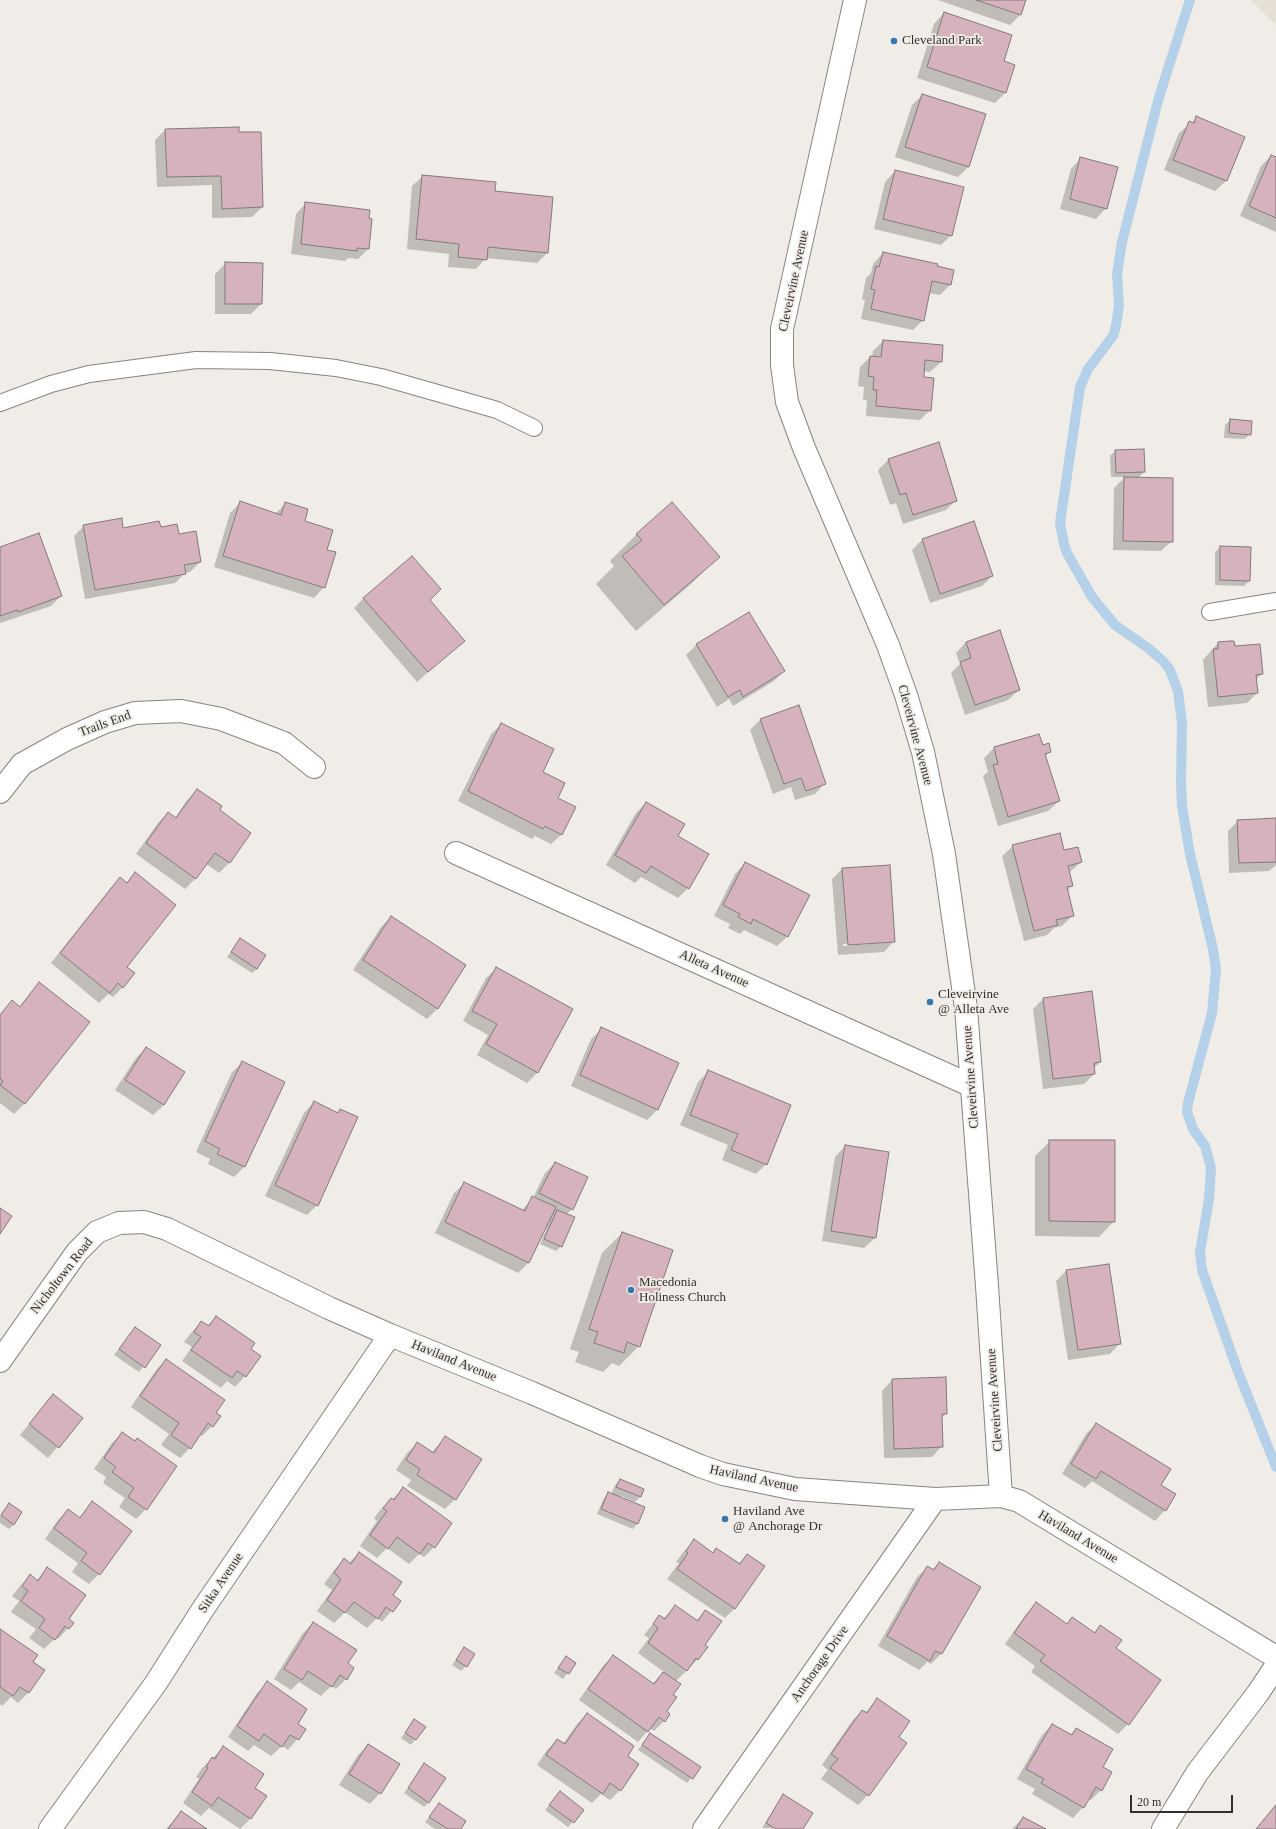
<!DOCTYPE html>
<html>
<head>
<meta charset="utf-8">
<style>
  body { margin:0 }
  #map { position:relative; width:1276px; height:1829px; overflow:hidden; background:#f0ece7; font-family:Georgia,serif }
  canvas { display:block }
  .scale { position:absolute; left:1130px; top:1795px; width:103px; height:18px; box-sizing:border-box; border:2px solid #31302d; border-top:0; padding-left:5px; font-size:12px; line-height:14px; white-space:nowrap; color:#31302d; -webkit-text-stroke:3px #f0ece7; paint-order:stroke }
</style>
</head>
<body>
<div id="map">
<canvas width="1276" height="1829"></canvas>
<div class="scale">20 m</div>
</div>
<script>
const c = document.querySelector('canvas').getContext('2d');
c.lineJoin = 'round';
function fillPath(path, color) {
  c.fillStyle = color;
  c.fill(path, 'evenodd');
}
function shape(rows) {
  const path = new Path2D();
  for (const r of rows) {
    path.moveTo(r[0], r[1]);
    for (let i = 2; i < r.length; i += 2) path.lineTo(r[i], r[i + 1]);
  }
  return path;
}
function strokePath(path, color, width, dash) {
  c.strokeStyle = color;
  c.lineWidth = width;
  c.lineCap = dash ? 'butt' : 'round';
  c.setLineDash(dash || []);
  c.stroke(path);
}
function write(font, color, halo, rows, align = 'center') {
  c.font = font + ' Georgia,serif';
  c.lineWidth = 3.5;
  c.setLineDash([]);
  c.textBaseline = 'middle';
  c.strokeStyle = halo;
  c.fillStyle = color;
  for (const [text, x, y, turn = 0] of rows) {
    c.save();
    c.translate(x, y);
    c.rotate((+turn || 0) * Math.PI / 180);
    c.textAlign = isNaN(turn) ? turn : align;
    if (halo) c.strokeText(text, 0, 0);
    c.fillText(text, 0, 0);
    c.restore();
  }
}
fillPath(shape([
  [1251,0,1276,0,1276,25]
]), '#e6dfd4');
fillPath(shape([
  [938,0,1025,0,1020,15,1010,25],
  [944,13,1003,62,1013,65,1005,93,995,103,917,78,934,24],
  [922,95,985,115,968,167,958,177,895,157,912,105],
  [1197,118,1244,137,1226,181,1215,191,1164,170,1179,133],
  [165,130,238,133,262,207,252,217,212,218,212,185,157,187,155,140],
  [1271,156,1276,158,1276,232,1240,216,1261,166],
  [1081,158,1106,208,1096,219,1060,209,1071,169],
  [895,171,951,235,941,245,874,229,885,182],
  [423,176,494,192,547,253,537,263,486,258,476,269,448,267,449,254,407,249,412,186],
  [306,203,368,249,358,259,348,258,345,261,291,254,296,214],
  [883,253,953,271,950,285,940,295,929,293,923,320,913,330,861,319,865,300,862,299,866,278,871,273,873,264],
  [226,263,262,264,261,304,251,314,215,314,215,274],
  [883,341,941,362,930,372,923,371,923,378,930,410,920,420,866,416,867,400,863,400,864,387,858,386,860,367,870,357,872,357,873,351],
  [1230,420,1250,434,1245,439,1224,438,1225,425],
  [1143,450,1144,472,1138,478,1172,541,1161,551,1113,550,1114,488,1125,477,1111,477,1110,456,1115,451],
  [889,459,956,500,946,510,903,524,896,503,890,505,878,470],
  [240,503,275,514,286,503,304,522,324,587,314,598,214,567,230,513],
  [974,522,992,576,982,586,930,603,912,550,922,540],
  [84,526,122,529,160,528,178,535,200,562,190,572,185,573,175,583,85,599,74,536],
  [637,534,718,557,691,584,636,631,596,584,614,566,610,561],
  [1220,547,1249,581,1244,586,1215,585,1215,552],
  [0,549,61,596,51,606,0,623],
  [364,598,429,600,464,640,417,682,354,608],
  [749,613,784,671,774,681,733,706,729,699,717,707,686,655,696,645],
  [966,642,1019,690,1008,700,965,715,951,673,960,664,956,653],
  [1218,643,1234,648,1262,674,1255,680,1257,693,1247,703,1208,707,1203,660],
  [760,720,825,783,815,794,795,800,791,787,773,794,750,730],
  [502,724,541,772,556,798,562,834,551,844,535,836,532,839,458,801,491,734],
  [1038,735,1042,746,1050,751,1045,757,1059,801,1048,811,998,826,983,776,988,772,984,758,994,748],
  [197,790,218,810,250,833,229,863,219,873,206,864,196,878,185,889,136,854,158,823,168,813,175,818,187,800],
  [646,803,688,888,678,898,641,877,635,883,606,865,636,813],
  [1276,819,1276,865,1269,871,1229,873,1228,831,1238,821],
  [1013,846,1064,851,1081,862,1069,873,1072,886,1067,891,1072,916,1062,926,1054,928,1047,935,1024,941,1002,856],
  [745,863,788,936,777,946,744,930,740,934,728,928,730,924,714,916,735,874],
  [842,869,894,941,884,952,838,955,832,879],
  [885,941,885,943,843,946,843,944],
  [135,874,123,987,113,997,108,994,99,1003,51,963,110,889,120,878,126,883],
  [391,917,465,966,437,1009,427,1019,353,970,381,927],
  [240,939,257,969,252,973,227,957],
  [497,968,572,1010,537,1073,527,1083,477,1055,488,1035,463,1021,486,978],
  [39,984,88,1022,24,1104,14,1114,0,1103,0,1014,12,1002,19,1007],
  [1091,993,1100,1062,1094,1068,1094,1074,1084,1084,1043,1089,1033,1009,1043,999],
  [602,1029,678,1063,657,1110,647,1120,571,1086,591,1039],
  [146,1048,184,1073,164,1105,153,1115,115,1090,136,1058],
  [243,1062,284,1082,244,1167,234,1177,208,1164,210,1159,196,1152,232,1072],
  [708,1072,766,1164,756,1174,722,1160,728,1145,680,1125,698,1082],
  [314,1102,337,1113,340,1110,317,1205,307,1215,265,1196,304,1113],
  [1050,1141,1114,1221,1099,1237,1035,1236,1035,1156],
  [845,1146,875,1238,864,1248,822,1241,835,1157],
  [555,1163,572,1209,566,1215,561,1246,556,1251,540,1244,547,1228,545,1227,528,1263,518,1273,435,1233,454,1193,465,1183,521,1211,533,1198,545,1173],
  [622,1233,639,1346,619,1366,612,1363,603,1372,575,1362,579,1352,570,1349,602,1253],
  [1066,1271,1120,1343,1110,1354,1068,1360,1056,1281],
  [216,1317,250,1349,259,1356,245,1376,235,1387,227,1381,221,1388,182,1361,192,1347,184,1342,191,1333,201,1322,207,1326],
  [135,1328,159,1346,139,1372,114,1355],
  [166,1360,215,1413,212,1426,202,1436,199,1434,190,1448,180,1458,161,1445,169,1434,131,1407,156,1370],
  [892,1380,946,1414,941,1418,942,1446,932,1457,884,1458,882,1391],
  [53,1395,82,1418,48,1458,20,1435],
  [1096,1424,1160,1485,1174,1494,1165,1510,1155,1521,1092,1481,1085,1488,1062,1474,1086,1434],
  [122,1433,146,1509,136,1519,119,1507,125,1498,103,1483,106,1477,94,1469,112,1443],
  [445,1437,481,1460,455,1499,445,1509,407,1486,411,1480,396,1470,407,1453,418,1443,432,1452],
  [620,1480,643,1490,640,1497,635,1502,621,1496,620,1498,637,1524,633,1529,597,1514,604,1498,609,1493,611,1494,615,1485],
  [404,1489,434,1547,424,1557,419,1554,409,1564,387,1548,377,1558,360,1546,377,1521,374,1518,381,1509],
  [92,1503,99,1574,89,1584,72,1572,78,1563,45,1539,58,1520,68,1510,79,1518],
  [9,1504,14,1524,9,1529,0,1523,0,1516],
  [694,1541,712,1554,738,1564,747,1555,735,1608,725,1618,667,1579,679,1563,676,1562,684,1551],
  [359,1553,392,1595,400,1601,382,1622,377,1618,367,1628,345,1612,334,1623,317,1611,332,1590,324,1584,334,1570,344,1560,349,1563],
  [939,1563,980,1587,941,1654,931,1664,927,1662,919,1670,878,1646,917,1577,928,1567,932,1570],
  [48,1568,68,1619,73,1623,58,1639,56,1637,44,1649,29,1638,36,1629,11,1612,19,1601,12,1596,20,1586,30,1576,36,1581],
  [1036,1604,1066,1625,1072,1618,1093,1633,1101,1626,1115,1649,1128,1724,1118,1734,1031,1672,1035,1666,1005,1644,1026,1614],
  [675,1606,696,1621,705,1611,704,1645,698,1659,675,1682,666,1712,664,1721,654,1731,650,1728,638,1742,579,1700,603,1666,613,1656,652,1684,664,1672,638,1653,649,1638,644,1635,659,1616,663,1619],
  [313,1623,347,1664,346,1679,336,1689,331,1686,321,1696,299,1682,291,1690,274,1679,303,1633],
  [0,1630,32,1663,29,1692,18,1703,11,1697,2,1706,0,1704],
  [464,1648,466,1666,461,1671,452,1665],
  [566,1658,574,1664,563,1679,554,1673],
  [267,1683,297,1724,305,1730,288,1750,282,1746,271,1756,254,1745,248,1751,228,1737,257,1693],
  [877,1700,898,1737,868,1795,858,1805,821,1779,828,1770,822,1765,852,1721,862,1711,865,1713],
  [587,1714,627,1756,638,1764,620,1790,610,1800,601,1794,592,1803,537,1765,547,1750,557,1740,563,1744,577,1724],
  [415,1721,424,1727,411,1745,401,1738],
  [1052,1725,1070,1735,1076,1729,1101,1767,1101,1790,1091,1800,1088,1799,1083,1807,1073,1818,1032,1794,1035,1789,1017,1779,1042,1735],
  [650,1734,700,1767,687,1783,638,1750],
  [368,1745,398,1764,380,1793,370,1804,339,1785,358,1755],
  [223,1748,254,1788,265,1796,250,1819,240,1829,209,1808,201,1816,183,1803,199,1779,196,1777,202,1768],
  [425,1765,429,1802,424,1807,404,1793],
  [784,1796,801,1829,762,1828,779,1801],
  [555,1798,583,1810,568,1827,545,1810],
  [1276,1804,1276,1829,1256,1829],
  [439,1805,460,1829,435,1829,425,1822],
  [181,1812,205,1829,166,1829],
  [1023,1818,1044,1829,1012,1829]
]), '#0003');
strokePath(shape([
  [1190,0,1159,97,1122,242,1117,274,1119,305,1116,326,1113,336,1088,369,1080,387,1060,523,1064,544,1067,553,1092,597,1115,625,1148,648,1163,661,1170,670,1178,691,1182,723,1181,783,1182,806,1190,854,1213,949,1216,969,1212,1013,1188,1103,1187,1112,1193,1129,1205,1146,1211,1168,1209,1199,1200,1252,1202,1270,1237,1369,1276,1467]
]), '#b5d0e9', 10);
const building = shape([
  [976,0,1026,0,1021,15,976,0],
  [944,12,1012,35,1004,61,1015,65,1006,93,927,67,944,12],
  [922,94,986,114,969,167,905,147,922,94],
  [1196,116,1245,137,1227,181,1173,160,1189,121,1194,123,1196,116],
  [239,127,239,132,261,132,263,207,222,209,221,176,167,177,165,129,239,127],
  [1271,155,1276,157,1276,218,1249,206,1271,155],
  [1080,157,1118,167,1107,209,1070,199,1080,157],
  [895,170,964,187,952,236,883,219,895,170],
  [422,175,496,182,495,191,553,197,548,253,488,247,487,260,458,257,459,244,416,239,422,175],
  [305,202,370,210,369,218,372,219,369,249,357,248,357,251,301,244,305,202],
  [883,252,938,264,937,266,954,270,951,285,932,281,924,321,871,309,875,290,871,289,876,266,879,267,883,252],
  [225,262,263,263,262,304,225,304,225,262],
  [883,340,943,345,942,362,925,360,924,377,934,378,931,411,876,406,877,390,873,390,874,377,868,376,870,356,881,357,883,340],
  [1230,419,1252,421,1251,435,1229,433,1230,419],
  [939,442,957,501,913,515,906,493,900,495,888,459,939,442],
  [1144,449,1145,472,1116,473,1115,450,1144,449],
  [1124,477,1173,478,1173,542,1123,541,1124,477],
  [240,501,281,515,285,502,308,509,305,521,333,530,327,550,336,552,325,588,223,556,240,501],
  [672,502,720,557,664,605,622,556,642,540,636,534,672,502],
  [122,518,123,528,159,521,161,527,177,524,179,534,196,531,201,562,184,565,186,574,95,590,83,525,122,518],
  [974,521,993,576,940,594,922,539,974,521],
  [39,533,62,596,18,612,17,610,0,616,0,547,39,533],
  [1220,546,1251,547,1250,581,1220,580,1220,546],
  [412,556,441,589,430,600,465,641,428,672,363,598,412,556],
  [749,612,785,671,743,697,740,690,728,697,696,644,749,612],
  [1000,630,1020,690,975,705,960,662,971,658,966,642,1000,630],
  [1230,641,1234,641,1235,646,1260,644,1263,674,1256,675,1258,693,1218,697,1213,649,1218,649,1218,642,1230,641],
  [799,705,826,784,806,791,801,778,784,784,760,719,799,705],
  [501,723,554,749,543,772,565,783,558,798,576,807,562,835,545,826,543,829,468,791,501,723],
  [1039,734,1043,745,1049,743,1051,752,1045,754,1060,801,1008,817,993,765,998,764,994,747,1039,734],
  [197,789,222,806,220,810,251,833,230,863,215,853,196,879,146,843,168,812,176,818,197,789],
  [646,802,685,824,678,836,709,854,689,889,651,866,646,873,615,855,646,802],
  [1276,818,1276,862,1239,863,1237,820,1276,818],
  [1060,833,1064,850,1078,847,1082,862,1068,866,1073,886,1067,887,1074,916,1056,920,1058,925,1034,931,1012,845,1060,833],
  [745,862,810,895,788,937,753,919,751,924,738,917,740,914,723,905,745,862],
  [890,865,895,942,848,945,842,868,890,865],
  [135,872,176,905,127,967,135,973,123,988,118,983,110,993,60,953,120,877,127,883,135,872],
  [391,916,466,965,438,1009,363,960,391,916],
  [240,938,266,955,257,969,231,952,240,938],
  [496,967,573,1009,538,1073,486,1044,497,1024,472,1011,496,967],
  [39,982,90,1022,25,1104,0,1085,3,1081,0,1079,0,1015,12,1000,20,1007,39,982],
  [1092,991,1101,1062,1094,1063,1095,1074,1053,1079,1043,998,1092,991],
  [601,1027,679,1063,658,1110,580,1075,601,1027],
  [146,1047,185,1072,164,1105,125,1080,146,1047],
  [242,1061,285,1082,245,1167,217,1154,220,1149,205,1141,242,1061],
  [708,1070,791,1105,767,1165,731,1150,738,1134,690,1115,708,1070],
  [314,1101,338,1113,340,1109,358,1117,318,1206,275,1185,314,1101],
  [1049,1140,1115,1140,1115,1222,1049,1221,1049,1140],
  [845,1145,889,1152,876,1238,831,1231,845,1145],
  [555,1162,588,1177,573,1210,539,1193,555,1162],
  [464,1182,525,1211,532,1196,556,1207,529,1263,445,1222,464,1182],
  [0,1208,12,1216,0,1234,0,1208],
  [557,1210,575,1217,562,1247,544,1239,557,1210],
  [622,1232,673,1250,640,1347,627,1342,624,1353,594,1343,598,1332,589,1329,622,1232],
  [1109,1264,1121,1344,1078,1350,1066,1270,1109,1264],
  [216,1316,255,1343,251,1349,261,1356,246,1377,237,1371,232,1378,191,1350,201,1337,194,1332,201,1321,209,1326,216,1316],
  [135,1327,161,1345,145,1368,119,1349,135,1327],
  [166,1359,225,1400,216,1413,221,1416,213,1427,208,1423,191,1449,171,1435,179,1423,140,1396,166,1359],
  [946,1377,947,1414,942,1414,943,1447,894,1449,892,1379,946,1377],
  [53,1394,83,1418,59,1448,29,1424,53,1394],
  [1096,1423,1171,1469,1161,1485,1176,1494,1166,1511,1101,1471,1096,1479,1071,1464,1096,1423],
  [122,1432,135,1441,137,1438,177,1466,147,1510,128,1497,134,1488,112,1472,116,1467,104,1458,122,1432],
  [445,1436,482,1459,456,1500,417,1475,420,1469,406,1460,417,1442,434,1453,445,1436],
  [620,1479,644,1489,641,1497,616,1487,620,1479],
  [403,1487,452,1523,435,1548,428,1543,420,1554,397,1537,388,1549,370,1535,387,1511,383,1508,391,1498,394,1500,403,1487],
  [608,1492,645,1507,638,1524,601,1509,608,1492],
  [92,1501,132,1531,100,1575,81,1561,87,1553,54,1528,68,1509,80,1518,92,1501],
  [9,1503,22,1512,14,1525,1,1515,9,1503],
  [694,1539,713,1553,716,1548,740,1564,747,1554,765,1566,735,1609,677,1569,688,1553,686,1551,694,1539],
  [359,1552,402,1582,393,1595,401,1601,393,1612,386,1607,378,1619,354,1602,345,1613,327,1600,341,1579,334,1573,344,1558,351,1564,359,1552],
  [939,1562,981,1587,942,1654,935,1651,930,1661,887,1636,927,1566,934,1570,939,1562],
  [47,1567,86,1595,69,1619,74,1623,69,1629,65,1626,55,1640,39,1628,45,1619,21,1601,28,1591,22,1586,30,1574,38,1581,47,1567],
  [1036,1602,1067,1624,1072,1617,1095,1633,1100,1625,1122,1640,1116,1648,1161,1680,1129,1725,1040,1661,1045,1655,1014,1633,1036,1602],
  [675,1605,698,1621,705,1610,722,1621,705,1645,708,1647,698,1660,696,1658,687,1671,648,1643,658,1628,653,1624,659,1615,665,1619,675,1605],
  [313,1622,357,1650,348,1663,354,1668,347,1680,340,1675,332,1687,308,1671,302,1680,284,1669,313,1622],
  [0,1629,38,1655,33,1662,45,1670,29,1693,20,1687,13,1696,0,1687,0,1629],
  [464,1647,475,1654,467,1667,456,1660,464,1647],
  [613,1655,654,1684,663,1672,681,1684,673,1695,677,1697,667,1711,670,1714,665,1722,659,1717,648,1732,588,1689,613,1655],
  [566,1656,576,1663,569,1674,558,1668,566,1656],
  [267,1681,307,1709,298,1724,306,1729,299,1740,290,1735,282,1747,264,1734,259,1741,237,1726,267,1681],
  [877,1698,910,1721,899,1737,907,1743,869,1796,830,1768,838,1759,831,1754,862,1710,867,1713,877,1698],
  [587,1713,634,1746,628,1756,639,1764,621,1791,610,1783,603,1794,546,1755,557,1739,565,1744,587,1713],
  [414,1719,426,1727,416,1740,405,1733,414,1719],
  [1052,1724,1072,1735,1076,1728,1113,1749,1103,1767,1112,1772,1102,1791,1096,1787,1084,1808,1041,1783,1044,1779,1026,1769,1052,1724],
  [650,1733,701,1767,693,1779,642,1745,650,1733],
  [368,1744,400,1764,381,1794,349,1774,368,1744],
  [223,1746,264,1774,255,1788,267,1796,251,1819,218,1797,212,1806,192,1792,208,1768,206,1767,212,1757,215,1759,223,1746],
  [424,1763,446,1778,429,1803,408,1788,424,1763],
  [560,1791,584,1810,574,1823,549,1805,560,1791],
  [783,1794,813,1813,803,1829,776,1829,766,1823,783,1794],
  [439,1803,466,1821,461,1829,448,1829,429,1817,439,1803],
  [1276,1805,1276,1829,1256,1829,1276,1805],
  [181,1811,207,1829,168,1829,181,1811],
  [1023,1817,1046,1829,1016,1829,1023,1817]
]);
fillPath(building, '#d6b2bf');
strokePath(building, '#817a7c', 1);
const lane = shape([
  [0,403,51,384,89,374,196,360,270,361,336,368,381,377,497,410,534,428],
  [1210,612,1276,601]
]);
const street = shape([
  [855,0,782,329,782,365,787,402,804,448,888,645,906,695,923,752,944,854,966,1008,987,1286,1001,1496],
  [0,792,22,764,67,739,105,722,135,713,181,711,221,719,284,743,314,767],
  [456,853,972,1086],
  [0,1361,77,1252,97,1232,119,1223,144,1222,167,1229,329,1308,390,1335,532,1393,700,1466,723,1474,795,1489,935,1499,1001,1496,1019,1501,1276,1657],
  [50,1829,156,1683,203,1609,390,1335],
  [704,1829,935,1499],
  [1163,1829,1197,1773,1258,1693,1276,1666]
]);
strokePath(lane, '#878580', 18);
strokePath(street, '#878580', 24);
strokePath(lane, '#fff', 16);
strokePath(street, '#fff', 22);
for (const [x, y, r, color] of [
  [894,41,4,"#3478ae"],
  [930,1002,4,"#3478ae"],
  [631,1290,4,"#3478ae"],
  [725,1519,4,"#3478ae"]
]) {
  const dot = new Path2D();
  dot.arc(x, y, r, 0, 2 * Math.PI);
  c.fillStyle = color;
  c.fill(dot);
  strokePath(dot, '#f0ece7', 1.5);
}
write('13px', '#31302d', '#f0ece7', [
  ["Cleveland Park",902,41],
  ["Cleveirvine",938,995],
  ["@ Alleta Ave",938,1010],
  ["Macedonia",639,1283],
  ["Holiness Church",639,1298],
  ["Haviland Ave",733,1512],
  ["@ Anchorage Dr",733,1527]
], 'left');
write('13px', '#31302d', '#f0ece7', [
  ["Cleveirvine Avenue",794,281,-78],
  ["Trails End",105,724,-20],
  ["Cleveirvine Avenue",915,735,75],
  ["Alleta Avenue",714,969,24],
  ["Cleveirvine Avenue",971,1077,-94],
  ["Nicholtown Road",62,1276,-52],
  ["Haviland Avenue",454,1361,22],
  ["Cleveirvine Avenue",995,1400,-94],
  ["Haviland Avenue",754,1479,12],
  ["Haviland Avenue",1078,1537,31],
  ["Sitka Avenue",221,1583,-56],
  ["Anchorage Drive",820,1664,-55]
]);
</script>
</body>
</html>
